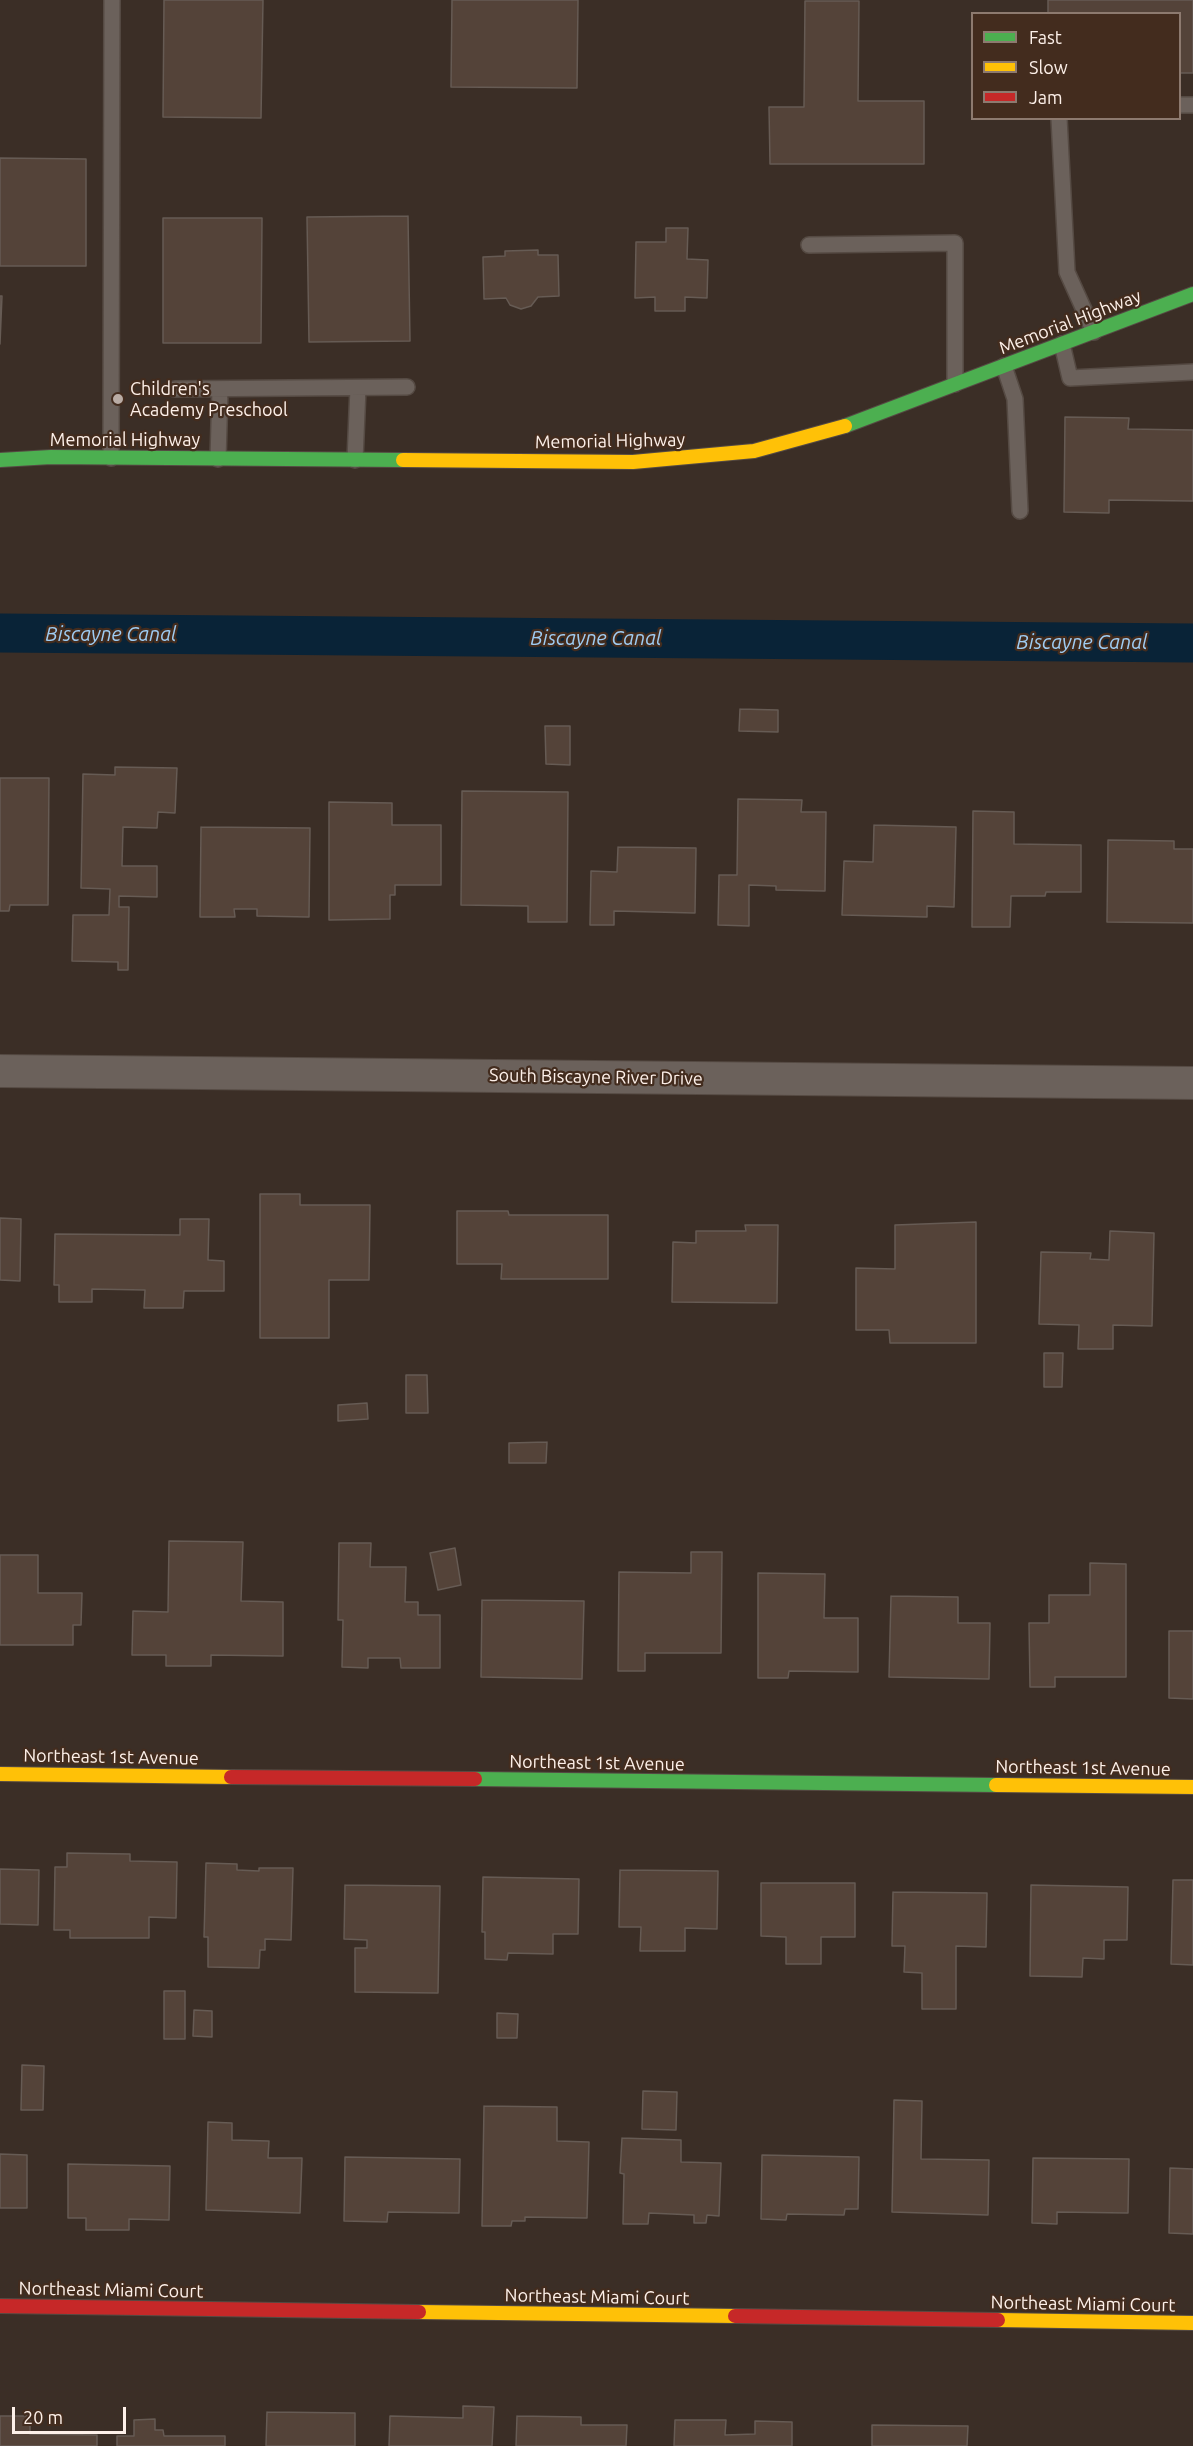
<!DOCTYPE html>
<html>
<head>
<meta charset="utf-8">
<style>
  body { margin:0 }
  #map { position:relative; width:1193px; height:2446px; overflow:hidden; background:#3b2e26; font-family:Ubuntu,sans-serif }
  canvas { display:block }
  .legend { position:absolute; left:971px; top:12px; width:210px; height:108px; box-sizing:border-box; background:#432c1e; border:2px solid #8d7a6f; margin:0; padding:8px 10px; list-style:none; font-size:18px; color:#fdf0e9 }
  .legend li { display:flex; align-items:center; gap:12px; height:30px }
  .legend b { width:30px; border:2px solid #8d7a6f }
  .scale { position:absolute; left:12px; top:2407px; width:114px; height:27px; box-sizing:border-box; border:3px solid #fdf0e9; border-top:0; padding-left:8px; font-size:18px; line-height:21px; white-space:nowrap; color:#fdf0e9; -webkit-text-stroke:4px #432c1e; paint-order:stroke }
</style>
</head>
<body>
<div id="map">
<canvas width="1193" height="2446"></canvas>
<ul class="legend">
<li><b style="height:8px;background:#4caf50"></b>Fast</li>
<li><b style="height:8px;background:#ffc107"></b>Slow</li>
<li><b style="height:8px;background:#c62828"></b>Jam</li>
</ul>
<div class="scale">20 m</div>
</div>
<script>
const c = document.querySelector('canvas').getContext('2d');
c.lineJoin = 'round';
function shape(rows) {
  const path = new Path2D();
  for (const r of rows) {
    path.moveTo(r[0], r[1]);
    for (let i = 2; i < r.length; i += 2) path.lineTo(r[i], r[i + 1]);
  }
  return path;
}
function strokePath(path, color, width, dash) {
  c.strokeStyle = color;
  c.lineWidth = width;
  c.lineCap = dash ? 'butt' : 'round';
  c.setLineDash(dash || []);
  c.stroke(path);
}
function fillPath(path, color) {
  c.fillStyle = color;
  c.fill(path, 'evenodd');
}
function write(font, color, halo, rows, align = 'center') {
  c.font = font + ' Ubuntu,sans-serif';
  c.lineWidth = 4.5;
  c.setLineDash([]);
  c.textBaseline = 'middle';
  c.strokeStyle = halo;
  c.fillStyle = color;
  for (const [text, x, y, turn = 0] of rows) {
    c.save();
    c.translate(x, y);
    c.rotate((+turn || 0) * Math.PI / 180);
    c.textAlign = isNaN(turn) ? turn : align;
    if (halo) c.strokeText(text, 0, 0);
    c.fillText(text, 0, 0);
    c.restore();
  }
}
strokePath(shape([
  [0,633,1193,643]
]), '#092337', 39);
const building = shape([
  [164,0,263,0,261,118,163,117,164,0],
  [452,0,578,0,577,88,451,87,452,0],
  [1048,0,1193,0,1193,73,1180,73,1180,14,1048,14,1048,0],
  [805,1,859,1,858,101,924,101,924,164,770,164,769,107,804,107,805,1],
  [0,158,86,159,86,266,0,266,0,158],
  [408,216,410,341,309,342,307,217,408,216],
  [163,218,262,218,261,343,163,343,163,218],
  [666,228,688,228,687,259,708,260,707,298,685,297,685,311,655,311,655,297,635,298,636,242,666,242,666,228],
  [538,250,538,255,558,255,559,296,538,297,531,306,521,309,510,305,506,298,484,299,483,257,505,256,505,251,538,250],
  [0,296,2,296,0,344,0,296],
  [1065,417,1129,418,1128,429,1193,430,1193,501,1109,500,1109,513,1064,512,1065,417],
  [740,709,778,710,778,732,739,731,740,709],
  [545,726,570,726,570,765,546,764,545,726],
  [115,767,177,768,175,813,158,812,157,828,123,827,122,866,157,866,157,897,119,896,119,907,129,907,128,970,118,970,118,962,72,961,73,915,109,915,110,889,81,888,83,774,115,775,115,767],
  [0,778,49,778,48,905,10,905,9,911,0,911,0,778],
  [462,791,568,792,567,922,528,922,528,906,461,905,462,791],
  [738,799,802,800,801,812,826,812,825,891,776,890,776,886,749,885,749,926,718,925,719,875,737,875,738,799],
  [329,802,392,803,392,825,441,825,441,885,395,885,395,895,390,895,390,919,329,920,329,802],
  [973,811,1014,812,1014,844,1081,845,1081,892,1046,892,1045,896,1011,896,1010,927,972,927,973,811],
  [874,825,956,827,954,907,927,906,927,917,842,915,844,861,873,862,874,825],
  [201,827,310,828,309,917,257,916,257,909,234,909,235,917,200,917,201,827],
  [1108,840,1174,841,1174,849,1193,849,1193,923,1107,922,1108,840],
  [618,847,696,848,695,913,614,911,614,925,590,925,591,871,617,872,618,847],
  [260,1194,300,1194,300,1205,370,1205,369,1280,329,1280,329,1338,260,1338,260,1194],
  [457,1211,508,1211,509,1215,608,1215,608,1279,501,1279,502,1264,457,1264,457,1211],
  [0,1218,21,1219,20,1281,0,1280,0,1218],
  [180,1219,209,1219,208,1260,224,1261,224,1291,184,1291,183,1308,144,1308,145,1290,92,1289,92,1302,59,1302,59,1285,54,1285,55,1234,180,1235,180,1219],
  [976,1222,976,1343,890,1343,889,1330,856,1330,856,1268,895,1269,895,1225,976,1222],
  [745,1225,778,1225,777,1303,672,1302,673,1242,696,1243,696,1231,746,1231,745,1225],
  [1110,1231,1154,1233,1152,1326,1113,1325,1113,1349,1078,1349,1079,1325,1039,1324,1041,1252,1091,1253,1090,1259,1109,1260,1110,1231],
  [1044,1353,1063,1353,1062,1387,1044,1387,1044,1353],
  [406,1375,427,1375,428,1413,406,1413,406,1375],
  [367,1403,368,1419,338,1421,338,1405,367,1403],
  [547,1442,546,1463,509,1463,509,1443,547,1442],
  [169,1541,243,1542,241,1601,283,1602,283,1656,211,1655,211,1666,166,1666,166,1655,132,1655,133,1611,168,1612,169,1541],
  [339,1543,371,1543,370,1567,406,1567,405,1602,418,1602,418,1615,440,1615,440,1668,401,1668,400,1658,368,1658,368,1668,342,1667,343,1620,338,1620,339,1543],
  [455,1548,461,1585,438,1590,430,1553,455,1548],
  [691,1552,722,1552,721,1653,645,1653,645,1671,618,1671,619,1572,691,1573,691,1552],
  [0,1555,38,1555,38,1593,82,1593,81,1625,73,1625,73,1645,0,1645,0,1555],
  [1090,1563,1126,1564,1126,1677,1055,1677,1055,1687,1030,1687,1029,1623,1049,1623,1049,1595,1090,1595,1090,1563],
  [758,1573,825,1574,824,1618,858,1618,858,1672,789,1671,788,1678,758,1678,758,1573],
  [891,1596,958,1597,958,1623,990,1623,989,1679,889,1677,891,1596],
  [482,1600,584,1601,582,1679,481,1677,482,1600],
  [1169,1631,1193,1631,1193,1699,1169,1698,1169,1631],
  [67,1853,130,1854,130,1861,177,1862,176,1918,149,1917,149,1938,70,1938,70,1930,54,1930,55,1867,67,1867,67,1853],
  [206,1863,237,1864,237,1870,259,1871,259,1868,293,1868,291,1940,265,1939,265,1950,260,1950,259,1968,208,1967,208,1937,204,1937,206,1863],
  [0,1869,39,1870,38,1925,0,1924,0,1869],
  [620,1870,718,1871,717,1929,685,1928,685,1951,640,1951,641,1927,619,1927,620,1870],
  [483,1877,579,1879,578,1934,553,1934,553,1954,508,1953,507,1960,485,1959,485,1932,482,1932,483,1877],
  [1173,1880,1193,1880,1193,1965,1171,1964,1173,1880],
  [761,1883,855,1883,855,1937,821,1937,821,1964,786,1964,786,1937,761,1936,761,1883],
  [345,1885,440,1886,438,1993,355,1992,355,1948,367,1948,367,1940,344,1939,345,1885],
  [1031,1885,1128,1887,1127,1940,1104,1940,1104,1959,1083,1958,1082,1977,1030,1976,1031,1885],
  [893,1892,987,1893,986,1947,956,1946,956,2009,922,2009,922,1973,904,1972,905,1946,892,1946,893,1892],
  [164,1991,185,1991,185,2039,164,2039,164,1991],
  [194,2010,212,2011,212,2037,193,2036,194,2010],
  [497,2013,518,2014,517,2038,497,2038,497,2013],
  [22,2065,44,2066,43,2110,21,2110,22,2065],
  [643,2091,677,2092,676,2130,642,2129,643,2091],
  [894,2100,922,2101,921,2159,989,2160,988,2215,892,2212,894,2100],
  [484,2106,557,2107,557,2141,589,2142,587,2218,525,2217,525,2221,512,2221,511,2226,482,2226,484,2106],
  [208,2122,232,2123,232,2140,269,2141,268,2158,302,2158,300,2213,206,2210,208,2122],
  [622,2138,681,2140,681,2162,721,2163,719,2216,707,2215,706,2223,694,2223,694,2215,649,2213,648,2224,623,2224,624,2174,620,2173,622,2138],
  [0,2154,27,2155,27,2208,0,2208,0,2154],
  [762,2155,859,2157,858,2209,845,2209,844,2215,787,2214,786,2220,761,2219,762,2155],
  [345,2157,460,2159,459,2213,388,2212,387,2222,344,2221,345,2157],
  [1033,2158,1129,2159,1128,2213,1057,2212,1057,2224,1032,2223,1033,2158],
  [68,2164,170,2166,169,2220,129,2219,129,2230,86,2230,86,2218,68,2218,68,2164],
  [1170,2168,1193,2169,1193,2234,1169,2233,1170,2168],
  [463,2406,494,2407,492,2446,389,2446,390,2416,463,2418,463,2406],
  [267,2412,355,2413,355,2446,266,2446,267,2412],
  [0,2416,30,2416,30,2434,97,2435,97,2446,0,2446,0,2416],
  [517,2416,581,2417,581,2425,627,2425,626,2446,516,2446,517,2416],
  [155,2419,155,2430,163,2430,164,2436,225,2436,225,2446,117,2446,117,2436,134,2436,134,2420,155,2419],
  [675,2420,726,2420,725,2435,755,2434,755,2421,792,2422,792,2446,674,2446,675,2420],
  [872,2425,968,2426,967,2446,872,2446,872,2425]
]);
fillPath(building, '#544339');
strokePath(building, '#665b54', 1.5);
const lane = shape([
  [1180,105,1193,105],
  [1059,118,1067,272,1094,332],
  [809,245,955,243,955,384],
  [1062,344,1070,378,1193,372],
  [1004,366,1015,399,1020,511],
  [175,389,407,387],
  [111,458,112,0],
  [218,459,220,390],
  [355,460,358,388]
]);
const street = shape([
  [0,1071,1193,1083]
]);
const fast = shape([
  [845,426,1193,294],
  [0,460,51,457,403,460],
  [475,1779,996,1785]
]);
const slow = shape([
  [403,460,633,462,754,451,845,426],
  [0,1774,231,1777],
  [996,1785,1193,1787],
  [419,2312,735,2316],
  [998,2320,1193,2323]
]);
const jam = shape([
  [231,1777,475,1779],
  [0,2306,419,2312],
  [735,2316,998,2320]
]);
strokePath(lane, '#554a43', 18);
strokePath(street, '#554a43', 34);
strokePath(fast, '#554a43', 16);
strokePath(slow, '#554a43', 16);
strokePath(jam, '#554a43', 16);
strokePath(lane, '#6b615b', 15);
strokePath(street, '#6b615b', 32);
strokePath(fast, '#4caf50', 14);
strokePath(slow, '#ffc107', 14);
strokePath(jam, '#c62828', 14);
for (const [x, y, r, color] of [
  [118,399,6,"#b9aca5"]
]) {
  const dot = new Path2D();
  dot.arc(x, y, r, 0, 2 * Math.PI);
  c.fillStyle = color;
  c.fill(dot);
  strokePath(dot, '#432c1e', 2);
}
write('18px', '#fdf0e9', '#432c1e', [
  ["Memorial Highway",1070,322,-21],
  ["Memorial Highway",125,440],
  ["Memorial Highway",610,441,-1],
  ["South Biscayne River Drive",596,1077,1],
  ["Northeast 1st Avenue",111,1757,1],
  ["Northeast 1st Avenue",597,1763,1],
  ["Northeast 1st Avenue",1083,1768,1],
  ["Northeast Miami Court",111,2290,1],
  ["Northeast Miami Court",597,2297,1],
  ["Northeast Miami Court",1083,2304,1]
]);
write('18px', '#fdf0e9', '#432c1e', [
  ["Children's",130,389],
  ["Academy Preschool",130,410]
], 'left');
write('italic 20px', '#9fcdf4', '#432c1e', [
  ["Biscayne Canal",111,634],
  ["Biscayne Canal",596,638],
  ["Biscayne Canal",1082,642]
]);
</script>
</body>
</html>
